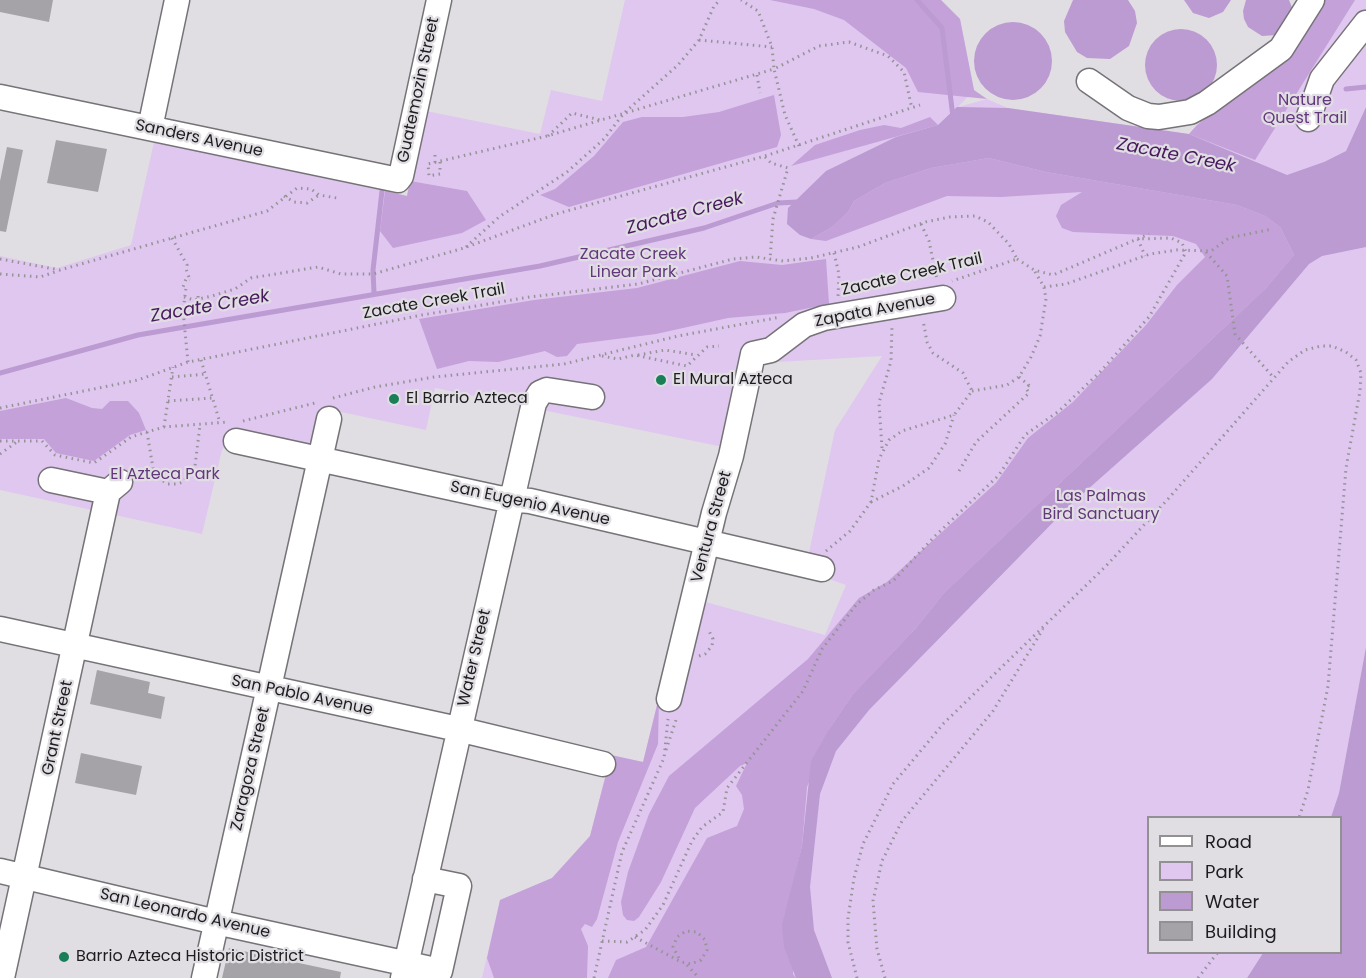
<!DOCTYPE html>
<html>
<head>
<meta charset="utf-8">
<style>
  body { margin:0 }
  #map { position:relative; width:1366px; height:978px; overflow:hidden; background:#e1dee3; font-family:Poppins,sans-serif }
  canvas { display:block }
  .legend { position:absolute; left:1147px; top:816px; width:195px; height:138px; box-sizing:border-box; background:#e1dee3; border:2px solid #939094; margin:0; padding:8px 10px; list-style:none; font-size:18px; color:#1d1c1e }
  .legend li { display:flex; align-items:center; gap:12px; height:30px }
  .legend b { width:30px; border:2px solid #939094 }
</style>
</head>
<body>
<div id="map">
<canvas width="1366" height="978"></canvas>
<ul class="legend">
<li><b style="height:8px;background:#fff"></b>Road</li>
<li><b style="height:16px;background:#dfc7ef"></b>Park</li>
<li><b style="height:16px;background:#bc9ad2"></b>Water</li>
<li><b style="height:16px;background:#a6a3a8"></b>Building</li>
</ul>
</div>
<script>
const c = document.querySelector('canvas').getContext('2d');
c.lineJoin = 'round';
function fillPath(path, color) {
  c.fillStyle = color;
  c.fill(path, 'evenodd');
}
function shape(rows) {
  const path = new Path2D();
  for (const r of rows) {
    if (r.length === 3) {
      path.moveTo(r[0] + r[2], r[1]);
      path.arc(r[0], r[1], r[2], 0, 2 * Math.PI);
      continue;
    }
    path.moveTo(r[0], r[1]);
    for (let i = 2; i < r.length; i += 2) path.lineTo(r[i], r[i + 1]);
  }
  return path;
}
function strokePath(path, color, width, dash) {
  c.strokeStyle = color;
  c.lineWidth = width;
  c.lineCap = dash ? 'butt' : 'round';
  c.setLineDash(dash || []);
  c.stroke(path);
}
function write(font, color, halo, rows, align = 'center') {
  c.font = font + ' Poppins,sans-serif';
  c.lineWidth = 4.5;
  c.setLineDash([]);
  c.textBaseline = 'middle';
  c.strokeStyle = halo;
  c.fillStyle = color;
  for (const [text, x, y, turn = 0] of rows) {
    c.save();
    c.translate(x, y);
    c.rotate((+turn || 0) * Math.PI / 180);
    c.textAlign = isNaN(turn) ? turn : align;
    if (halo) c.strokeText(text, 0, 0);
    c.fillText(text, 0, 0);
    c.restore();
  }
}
fillPath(shape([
  [625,0,941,0,960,19,974,90,958,107,987,99,1008,108,1189,134,1197,125,1289,52,1322,0,1366,0,1366,107,1346,151,1324,162,1366,236,1366,647,1339,793,1331,817,1148,818,1148,952,1263,953,1247,978,482,978,500,900,552,878,590,836,611,755,643,762,659,697,702,601,825,635,846,585,826,578,808,557,835,430,882,356,760,363,738,450,435,388,426,430,341,412,338,421,316,451,234,436,222,450,202,534,0,490,0,256,57,268,131,245,154,142,407,196,426,111,540,134,551,90,602,101]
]), '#dfc7ef');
fillPath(shape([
  [770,0,941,0,960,19,974,90,987,99,918,92,906,68,844,20,814,9],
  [1325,0,1355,0,1255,160,1189,134,1197,125,1289,52],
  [774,95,781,135,777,147,569,207,540,195,555,189,594,156,623,122,642,117,683,117,719,112],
  [930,117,938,125,791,166,815,145,860,130,884,125,901,128],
  [989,158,1046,172,1237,205,1265,216,1280,227,1294,255,1266,288,944,593,916,628,853,694,830,728,807,787,802,846,796,871,793,974,796,978,608,978,616,960,646,947,707,838,737,826,744,809,742,795,736,786,747,763,740,766,695,808,661,882,639,917,634,921,627,920,623,915,621,902,628,872,649,814,669,776,808,659,859,598,887,582,996,483,1028,438,1073,402,1146,325,1177,285,1205,257,1196,244,1173,236,1073,232,1062,228,1056,216,1061,205,1082,192,1001,197,947,196,826,241,811,239,832,227,848,212,854,201,885,183,931,168],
  [410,181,467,191,486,220,462,233,393,248,380,231,385,191,407,196],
  [826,259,829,304,785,313,728,318,656,334,577,344,567,356,557,357,545,351,498,362,469,361,437,369,419,319,534,300,637,288,740,261,782,265],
  [66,398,92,408,102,409,110,401,128,401,139,413,146,430,130,435,94,461,56,453,44,439,0,439,0,411],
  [659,697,658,744,618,842,597,919,592,927,585,924,581,929,588,946,587,978,494,978,487,958,500,900,552,878,590,836,611,755,643,762]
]), '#c4a1d9');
fillPath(shape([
  [1073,0,1128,0,1135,11,1137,23,1129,46,1110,59,1087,58,1077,52,1065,32,1064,21],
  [1184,0,1231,0,1223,12,1209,18,1193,13],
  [1246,0,1289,0,1293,10,1277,35,1262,36,1248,27,1244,19,1243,11],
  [1013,61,39],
  [1181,65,36],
  [957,107,1008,108,1189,134,1287,175,1324,162,1346,151,1366,107,1366,247,1322,256,1309,264,1212,379,1069,506,869,710,836,751,820,794,810,887,814,930,832,978,796,978,784,947,782,925,802,846,811,761,830,728,853,694,916,628,944,593,1266,288,1294,255,1280,227,1265,216,1237,205,1046,172,989,158,931,168,885,183,854,201,848,212,832,227,811,239,800,235,787,224,788,208,826,171,896,137,938,125],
  [1366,647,1366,978,1247,978,1263,953,1340,952,1340,818,1331,817,1339,793]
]), '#bc9ad2');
strokePath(shape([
  [917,0,942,28,953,117],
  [1346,89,1366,87],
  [374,293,373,270,382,191],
  [0,373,138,335,540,266,704,228,778,203,797,202]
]), '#bc9ad2', 5);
fillPath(shape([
  [0,0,53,0,49,22,0,12],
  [56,140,107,149,98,192,47,183],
  [7,147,23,150,6,232,0,231,0,181],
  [97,670,150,682,148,693,165,697,161,719,90,704],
  [81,753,142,766,136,795,75,783],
  [229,948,341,972,340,978,222,978]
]), '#a6a3a8');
const minor = shape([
  [1089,81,1128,108,1148,116,1159,117,1190,112,1207,103,1281,49,1312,0],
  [0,97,398,180,401,176,439,0],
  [1308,119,1322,79,1366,23],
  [150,128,177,0],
  [753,354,771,350,804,325,824,318,943,298],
  [236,441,498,498,530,501,822,569],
  [51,480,108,492],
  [0,629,458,729,603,764],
  [669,699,714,513,731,456,753,354],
  [0,871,216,922,440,971,459,886,425,879],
  [2,978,108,492,120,482],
  [204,978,329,419],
  [403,978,534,403,540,393,547,390,592,397]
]);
strokePath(minor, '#767378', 27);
strokePath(shape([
  [699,40,772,47],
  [757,75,760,93],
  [548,136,572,113,600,120],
  [799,146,785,115,774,69,819,46,849,42,888,56,904,72,912,109],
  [435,155,435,163],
  [765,157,771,163,788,168,773,219,770,260],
  [440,162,440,174,429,176,428,164,547,136,774,69,772,47,758,11,741,0],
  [284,196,294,202,307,203,319,195],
  [921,224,929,241,937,280],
  [172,238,187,265,186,269,190,280],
  [1138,239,1145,256],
  [466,247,499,217,567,172,604,139,624,113,678,65,699,40,714,6,720,0],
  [1206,252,1227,276,1235,334,1274,378],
  [834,253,839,274,838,297],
  [0,259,60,270,267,211,297,188,311,189,319,195,337,198],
  [1017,259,1034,270,1053,275,1149,234],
  [0,274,40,277,58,271],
  [1044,287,1066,284,1150,254,1177,250,1211,251,1229,238,1272,229],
  [198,296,199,311],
  [184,297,194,300,212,296,235,289,251,278,318,267,341,274,373,274,464,248,556,214,765,156,920,105],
  [638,355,665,350,696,355],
  [602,356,618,359,635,355,687,366,707,347,719,346],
  [201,360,220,423],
  [188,362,183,311,186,288,183,287,186,279,190,280],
  [172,377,206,374],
  [1019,377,1031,387],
  [972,391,1007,385,1019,377,1031,357,1040,336,1046,299,1044,287,1034,270],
  [333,398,375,387,434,377,564,364,678,336,781,317],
  [168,401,213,398],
  [0,408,138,380,188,362,422,315,530,297,638,284,733,259,756,257,783,261,811,258,858,247,925,222,950,217,975,216,988,222,1009,244,1017,259,952,281],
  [243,421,315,403],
  [164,427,173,367],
  [147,432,154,474,167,484,177,484,183,482,195,466,200,425],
  [0,441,42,441,55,455,94,463,131,437,147,432,164,427,228,422],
  [882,448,879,403,891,361,892,326],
  [0,454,18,441],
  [959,471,976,442,1029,393,1026,388,1029,385],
  [871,502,903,486,929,468,945,444,954,415],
  [826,551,850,531,871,502,879,459,889,440,902,431,954,415,972,391,963,373,933,353,927,342,923,320],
  [699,656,705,654,712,646,713,639,708,629],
  [666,750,677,717],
  [635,937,681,962,691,964,701,960,707,950,705,940,697,932,686,931,677,937,673,947,681,962],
  [602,941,627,942,645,930,663,905,692,841,702,827,723,812,727,788,803,691,822,649,856,605,874,590,893,581,934,537,999,475,1025,435,1059,411,1101,371,1149,317,1186,252,1182,243,1171,238,1138,239],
  [687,965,699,978],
  [594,978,622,852,664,758,668,719],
  [857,978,848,942,848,918,854,878,863,844,893,784,944,723,1106,566,1168,499,1288,362,1305,350,1321,346,1332,346,1346,352,1356,360,1361,373,1360,391,1346,468,1328,686,1308,790,1299,818],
  [885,978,877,949,873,901,882,861,902,821,993,711,1043,629],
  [1198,978,1218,952]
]), '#959397', 3, [1.5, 4.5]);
strokePath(minor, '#fff', 24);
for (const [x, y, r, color] of [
  [661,380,6,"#1a7f59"],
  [394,399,6,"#1a7f59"],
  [64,957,6,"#1a7f59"]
]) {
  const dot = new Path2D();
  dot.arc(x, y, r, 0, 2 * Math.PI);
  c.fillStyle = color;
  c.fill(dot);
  strokePath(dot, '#e1dee3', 2);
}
write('16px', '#1d1c1e', '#e1dee3', [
  ["Guatemozin Street",419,90,-78],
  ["Sanders Avenue",199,139,12],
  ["Zacate Creek Trail",912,275,-13],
  ["Zacate Creek Trail",434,302,-10],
  ["Zapata Avenue",875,311,-11],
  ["San Eugenio Avenue",530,504,12],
  ["Ventura Street",712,527,-75],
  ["Water Street",475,658,-77],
  ["San Pablo Avenue",302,696,12],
  ["Grant Street",58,728,-78],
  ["Zaragoza Street",251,769,-77],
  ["San Leonardo Avenue",185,914,13]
]);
write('16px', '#63377c', '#e1dee3', [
  ["Nature",1305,101],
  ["Quest Trail",1305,119],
  ["Zacate Creek",633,255],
  ["Linear Park",633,273],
  ["El Azteca Park",165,475],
  ["Las Palmas",1101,497],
  ["Bird Sanctuary",1101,515]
]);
write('16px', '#1d1c1e', '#e1dee3', [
  ["El Mural Azteca",673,380],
  ["El Barrio Azteca",406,399],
  ["Barrio Azteca Historic District",76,957]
], 'left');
write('italic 18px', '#471a5d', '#e1dee3', [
  ["Zacate Creek",1176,156,11],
  ["Zacate Creek",685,214,-15],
  ["Zacate Creek",210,307,-10]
]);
</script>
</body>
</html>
